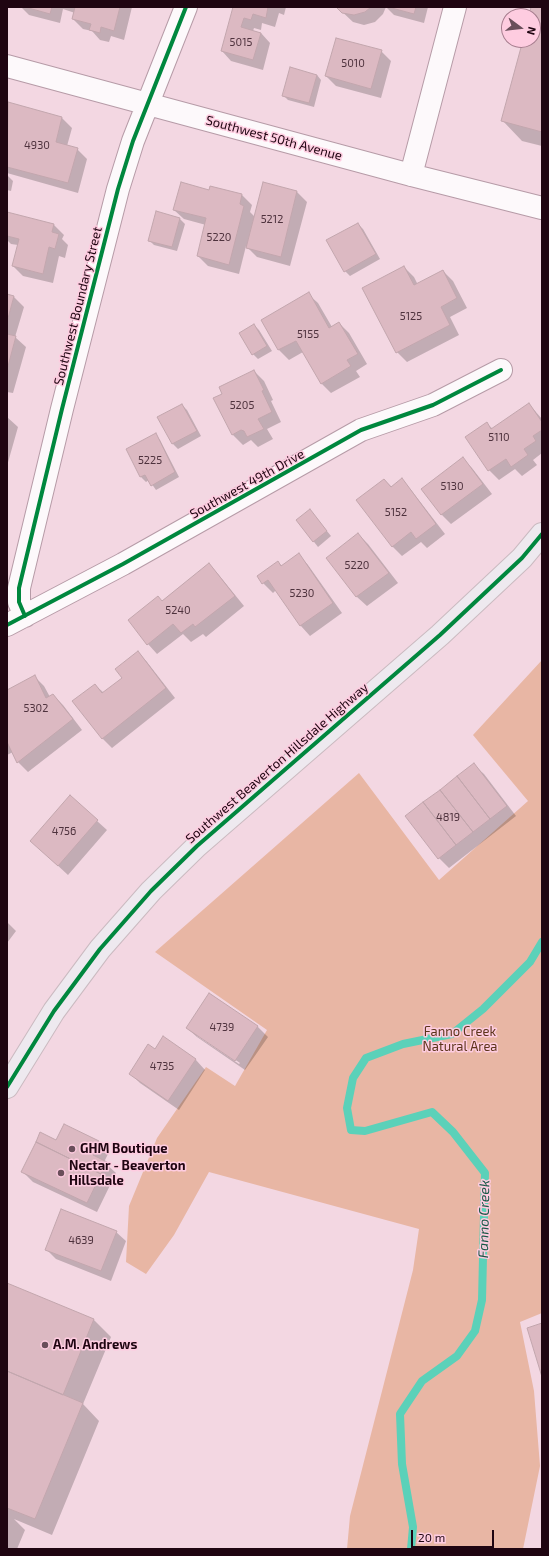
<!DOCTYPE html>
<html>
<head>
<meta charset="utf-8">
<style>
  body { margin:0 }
  #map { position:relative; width:549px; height:1556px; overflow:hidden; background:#f3d7e2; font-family:"Exo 2",sans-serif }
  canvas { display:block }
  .frame { position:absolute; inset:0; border:8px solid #1f0511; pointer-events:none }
  .north { position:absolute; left:501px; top:8px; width:40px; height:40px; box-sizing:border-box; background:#fecce0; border:1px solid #a57c8d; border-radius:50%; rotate:105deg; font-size:11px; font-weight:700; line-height:16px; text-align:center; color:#1f0511 }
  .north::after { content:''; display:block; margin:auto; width:14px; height:18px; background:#694e5a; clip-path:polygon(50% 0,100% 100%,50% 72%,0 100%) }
  .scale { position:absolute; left:411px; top:1530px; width:83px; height:18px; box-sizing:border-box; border:2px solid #1f0511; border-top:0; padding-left:5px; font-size:12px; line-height:14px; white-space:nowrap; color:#1f0511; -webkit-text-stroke:3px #fecce0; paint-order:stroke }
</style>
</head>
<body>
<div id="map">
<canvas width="549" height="1556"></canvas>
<div class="frame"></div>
<div class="north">N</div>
<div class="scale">20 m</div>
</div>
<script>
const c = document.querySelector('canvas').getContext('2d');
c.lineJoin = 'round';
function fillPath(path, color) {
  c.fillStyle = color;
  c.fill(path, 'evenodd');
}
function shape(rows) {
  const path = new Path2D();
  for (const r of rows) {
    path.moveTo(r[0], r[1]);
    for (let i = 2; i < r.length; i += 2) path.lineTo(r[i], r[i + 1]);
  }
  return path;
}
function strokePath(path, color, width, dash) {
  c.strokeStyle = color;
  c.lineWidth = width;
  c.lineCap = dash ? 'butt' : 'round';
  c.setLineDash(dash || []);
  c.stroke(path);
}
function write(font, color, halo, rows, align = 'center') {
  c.font = font + ' "Exo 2",sans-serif';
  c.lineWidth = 3;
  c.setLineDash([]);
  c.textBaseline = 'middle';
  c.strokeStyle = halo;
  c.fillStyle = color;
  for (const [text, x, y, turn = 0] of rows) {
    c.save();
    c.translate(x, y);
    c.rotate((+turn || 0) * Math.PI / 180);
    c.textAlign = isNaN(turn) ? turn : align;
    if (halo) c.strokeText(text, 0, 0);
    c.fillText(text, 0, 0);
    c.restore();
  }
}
fillPath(shape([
  [542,660,542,1313,520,1322,534,1391,540,1466,523,1549,347,1549,350,1516,413,1270,419,1229,209,1172,174,1235,146,1274,126,1262,129,1206,157,1138,206,1067,235,1086,267,1030,155,952,359,773,439,880,528,801,473,735]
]), '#e8b6a4');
fillPath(shape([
  [21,7,132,7,124,40,111,36,109,42,100,40,92,31,83,29,73,19,75,13,63,9,60,23,29,15],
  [234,7,286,7,284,15,279,13,275,27,262,23,261,30,254,28,253,31,261,33,270,43,263,70,231,61,222,51],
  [337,7,428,7,424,23,394,15,386,7,383,14,375,22,364,25,353,22],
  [533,7,542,7,542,146,522,141,502,120,524,40,533,40,533,16,530,16],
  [381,51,391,61,381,98,336,86,326,76],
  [317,75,321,80,314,107,288,100,283,95],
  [8,104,62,118,72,128,67,146,77,149,87,159,78,193,7,173,7,109],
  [7,175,13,181,11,191,7,190],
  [263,183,297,192,307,202,290,266,257,257,246,246,239,274,208,266,198,256,206,225,184,219,174,210,210,191,242,195,252,205,250,212,255,217],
  [7,213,54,225,64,235,62,239,68,245,65,258,59,256,53,283,23,276,13,266,18,245,11,244,7,240],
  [180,219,185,224,177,251,154,245,149,240],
  [358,224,363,229,380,259,350,276,345,271],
  [404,267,414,277,418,285,443,271,453,281,467,308,450,317,459,335,407,362,397,352],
  [308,294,318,303,332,327,339,323,349,333,367,364,356,371,360,377,331,393,321,383,303,352,289,360,279,350,262,321],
  [7,295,14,297,24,307,15,337,26,347,13,393,7,392],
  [254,325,259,330,272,351,258,359,253,354],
  [254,371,264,381,273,400,271,401,281,422,267,429,273,439,258,447,251,440,243,445,233,435,214,399,223,394],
  [529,404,542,419,542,453,533,460,537,465,522,476,515,469,499,480,489,470,486,423,493,429],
  [182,405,187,410,201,436,178,449,173,444,159,418],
  [7,417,18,427,7,466],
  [155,435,160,440,179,477,156,490,149,480,146,482,141,477,127,449],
  [463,459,472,468,492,494,451,524,442,515,422,489],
  [384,480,392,487,402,480,411,490,445,534,427,548,421,542,402,556,392,546],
  [310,510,331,536,318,547,297,520],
  [358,534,368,544,398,583,367,606,357,597,328,558],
  [299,555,308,565,342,613,310,636,301,626,276,590,273,593,263,583,278,562,282,566],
  [209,564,218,574,244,606,206,637,203,634,191,642,183,634,157,654,148,644,162,601],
  [138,652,147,662,175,698,112,748,102,738,95,685,104,693,123,678],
  [34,676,44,686,50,697,53,695,63,705,82,730,28,772,18,762,13,752,7,755,7,691],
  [474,765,484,774,516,816,449,868,439,858],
  [97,821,107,830,68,875,42,851],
  [7,922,16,931,7,943],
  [209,995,258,1027,268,1037,245,1070,197,1037,187,1028],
  [197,1034,240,1063,239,1064,197,1036],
  [163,1038,196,1060,205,1070,179,1110,140,1083,130,1073,155,1050],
  [64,1126,99,1142,109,1152,104,1162,116,1173,97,1212,33,1182,23,1172,57,1141],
  [116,1232,126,1241,111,1281,56,1259,47,1250],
  [7,1284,94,1320,111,1337,83,1404,99,1421,52,1535,14,1519,25,1530,17,1549,7,1549]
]), '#0003');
strokePath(shape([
  [411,1549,413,1527,402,1464,400,1414,422,1381,457,1356,475,1331,482,1300,485,1173,453,1132,432,1112,365,1131,351,1130,347,1108,353,1078,366,1058,403,1044,452,1034,483,1009,530,962,542,942]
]), '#5bd1b9', 8);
const building = shape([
  [25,7,52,7,50,14,25,7],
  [75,7,120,7,114,31,101,27,100,33,89,30,91,24,72,19,75,7],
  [233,7,268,7,266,18,253,14,251,20,244,18,241,27,261,33,253,60,221,51,233,7],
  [336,7,371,7,365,12,354,15,342,13,336,7],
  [388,7,416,7,414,14,388,7],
  [531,7,542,7,542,132,501,121,523,40,533,40,533,16,529,16,531,7],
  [336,38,382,50,371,89,325,76,336,38],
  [290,67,317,75,309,103,282,96,290,67],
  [8,102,62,117,56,142,78,148,68,183,7,167,8,102],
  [181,182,209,190,210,186,242,194,240,204,244,206,229,265,197,256,206,218,173,210,181,182],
  [263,182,297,191,281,257,246,248,263,182],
  [156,211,180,218,172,247,148,241,156,211],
  [7,212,54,224,52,232,59,234,55,249,49,247,43,274,12,266,19,239,7,236,7,212],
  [358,223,376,254,344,272,326,240,358,223],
  [404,266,414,285,443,270,457,298,441,307,450,325,396,353,362,288,404,266],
  [309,292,329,328,339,322,358,354,347,360,351,366,321,384,296,341,278,350,261,320,309,292],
  [7,294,14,296,7,322,7,294],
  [254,324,267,346,252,355,239,333,254,324],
  [7,334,16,336,7,370,7,334],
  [254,370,264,390,262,391,272,412,258,419,264,429,247,437,244,431,241,430,232,435,213,398,222,394,219,387,254,370],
  [529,403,542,422,542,430,533,436,536,441,524,449,528,455,511,467,506,459,488,471,465,437,487,422,491,429,529,403],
  [182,404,197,431,172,444,157,417,182,404],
  [156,433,175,472,151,486,145,475,140,477,126,449,156,433],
  [463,457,483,484,441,515,421,489,463,457],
  [402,478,436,524,416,539,411,532,392,547,356,500,384,479,391,487,402,478],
  [310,509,327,531,313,542,296,520,310,509],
  [358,533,389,573,356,597,326,558,358,533],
  [299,553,333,603,300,626,268,580,262,584,257,576,278,561,281,566,299,553],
  [209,563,235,596,195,627,193,624,181,633,173,624,147,645,128,620,158,596,162,601,209,563],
  [138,651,166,688,102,739,72,701,95,684,102,693,122,678,115,669,138,651],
  [35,675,46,698,53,694,73,719,17,763,7,742,7,690,35,675],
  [474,763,507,806,490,819,457,776,474,763],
  [457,776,490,819,473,832,440,790,457,776],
  [440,790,473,832,456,845,423,802,440,790],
  [70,795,98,820,58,866,30,841,70,795],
  [423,802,456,845,438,859,405,816,423,802],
  [209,993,258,1026,235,1061,186,1028,209,993],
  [163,1036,196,1059,168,1101,129,1074,148,1044,155,1049,163,1036],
  [64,1124,99,1141,93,1155,107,1162,101,1174,36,1142,40,1132,56,1140,64,1124],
  [36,1142,101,1174,87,1203,21,1172,36,1142],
  [61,1209,117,1231,101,1271,45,1250,61,1209],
  [7,1283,94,1319,63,1395,7,1371,7,1283],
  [542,1323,542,1377,527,1328,542,1323],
  [7,1371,83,1403,35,1519,7,1508,7,1371]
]);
fillPath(building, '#dcb9c2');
strokePath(building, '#c2a6ad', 1);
const street = shape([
  [7,66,411,175,542,208],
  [411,175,455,7],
  [25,616,19,602,19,588,62,409,118,189,133,141,186,7],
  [7,625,123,564,361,430,433,405,501,370]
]);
const primary = shape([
  [7,1087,54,1011,100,949,151,891,197,846,440,635,522,558,542,534]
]);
strokePath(street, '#b69ba7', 24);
strokePath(primary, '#cabac0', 24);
strokePath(street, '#fdf9fb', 22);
strokePath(primary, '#eee9ef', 22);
strokePath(shape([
  [25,616,19,602,19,588,62,409,118,189,133,141,186,7],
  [7,625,123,564,361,430,433,405,501,370],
  [7,1087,54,1011,100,949,151,891,197,846,440,635,522,558,542,534]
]), '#00873e', 4);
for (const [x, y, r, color] of [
  [72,1149,4,"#694e5a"],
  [61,1173,4,"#694e5a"],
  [45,1345,4,"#694e5a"]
]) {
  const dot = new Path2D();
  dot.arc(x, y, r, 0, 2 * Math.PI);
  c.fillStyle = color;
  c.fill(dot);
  strokePath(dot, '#fecce0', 1.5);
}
write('11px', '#4e323d', null, [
  ["5015",241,42],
  ["5010",353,63],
  ["4930",37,145],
  ["5212",272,219],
  ["5220",219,237],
  ["5125",411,316],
  ["5155",308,334],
  ["5205",242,405],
  ["5110",499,437],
  ["5225",150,460],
  ["5130",452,486],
  ["5152",396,512],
  ["5220",357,565],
  ["5230",302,593],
  ["5240",178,610],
  ["5302",36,708],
  ["4819",448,817],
  ["4756",64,831],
  ["4739",222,1027],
  ["4735",162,1066],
  ["4639",81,1240]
]);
write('13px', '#1f0511', '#fecce0', [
  ["Southwest 50th Avenue",274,138,15],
  ["Southwest Boundary Street",78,306,-76],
  ["Southwest 49th Drive",247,484,-29],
  ["Southwest Beaverton Hillsdale Highway",277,763,-41]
]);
write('13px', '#5c341a', '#fecce0', [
  ["Fanno Creek",460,1032],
  ["Natural Area",460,1047]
]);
write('bold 13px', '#1f0511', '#fecce0', [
  ["GHM Boutique",80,1149],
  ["Nectar - Beaverton",69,1166],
  ["Hillsdale",69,1181],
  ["A.M. Andrews",53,1345]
], 'left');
write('italic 14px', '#185847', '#fecce0', [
  ["Fanno Creek",484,1219,-89]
]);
</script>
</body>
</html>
